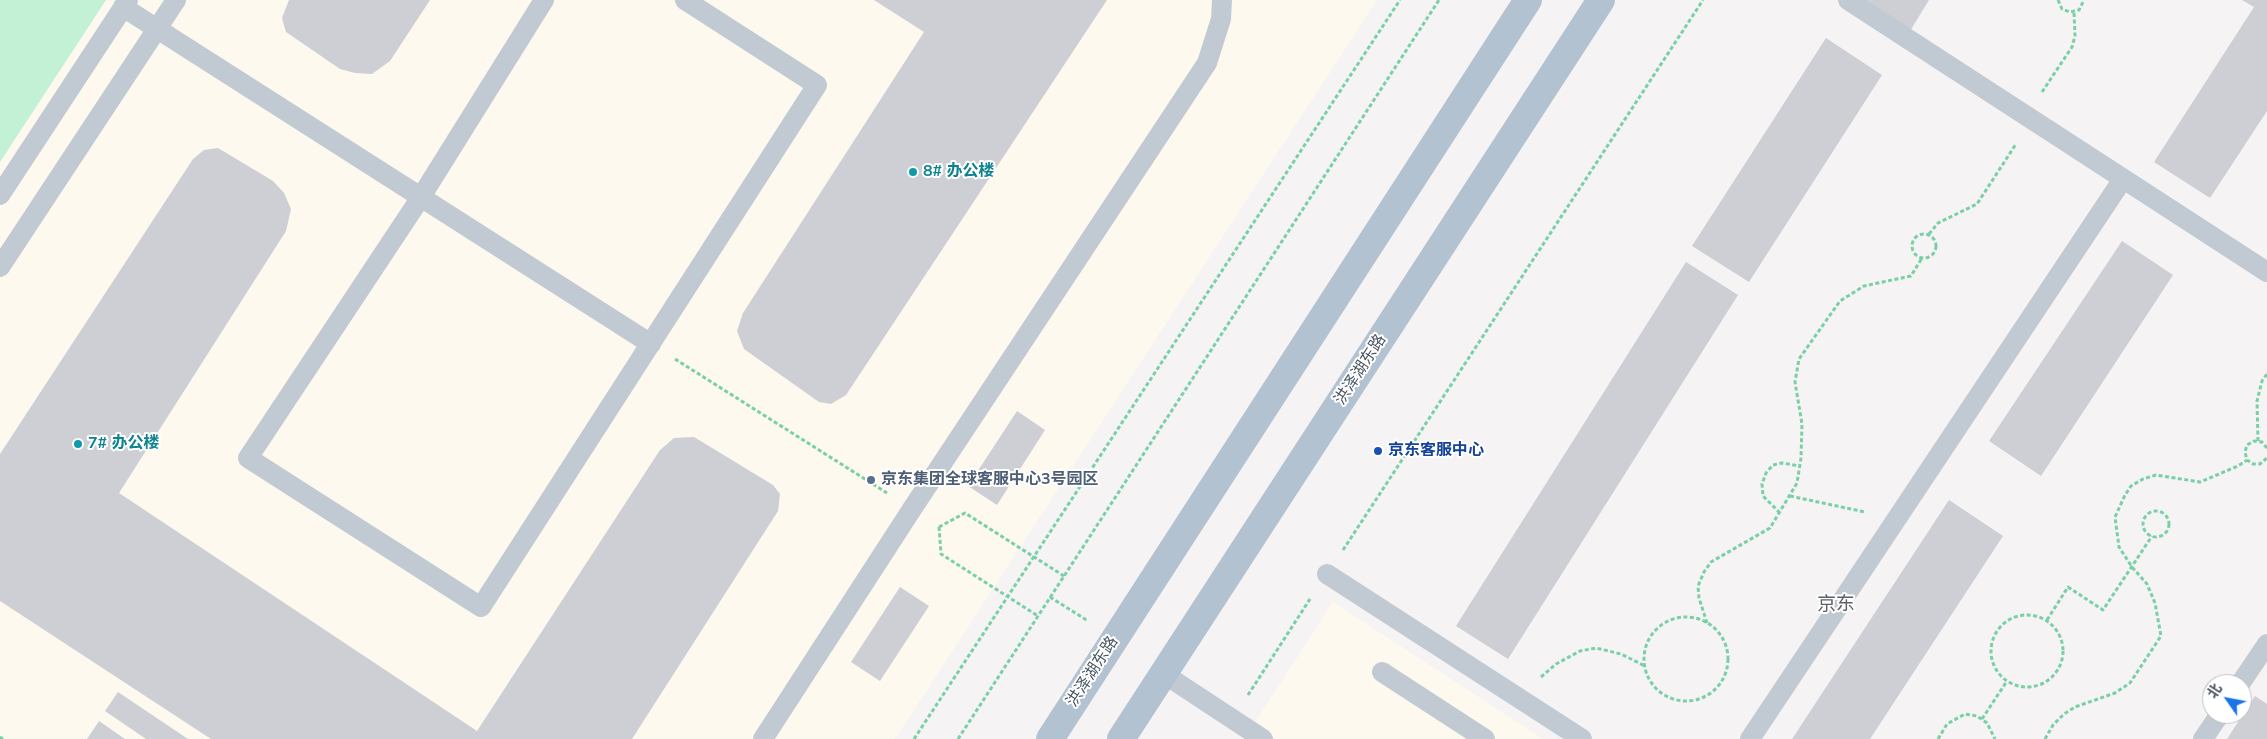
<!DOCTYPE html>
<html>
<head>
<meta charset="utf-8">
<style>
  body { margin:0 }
  #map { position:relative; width:2267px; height:739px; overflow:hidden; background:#f5f3f3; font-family:"Nunito Sans","Noto Sans SC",sans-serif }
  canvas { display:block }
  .north { position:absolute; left:2202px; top:674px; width:50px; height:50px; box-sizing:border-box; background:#fff; border:1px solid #b7bbc0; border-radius:50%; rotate:303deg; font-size:14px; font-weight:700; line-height:20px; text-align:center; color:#4a5661 }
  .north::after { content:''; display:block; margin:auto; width:18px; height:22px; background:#1a73e8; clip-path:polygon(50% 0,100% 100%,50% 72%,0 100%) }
</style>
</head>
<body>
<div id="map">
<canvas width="2267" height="739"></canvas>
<div class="north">北</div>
</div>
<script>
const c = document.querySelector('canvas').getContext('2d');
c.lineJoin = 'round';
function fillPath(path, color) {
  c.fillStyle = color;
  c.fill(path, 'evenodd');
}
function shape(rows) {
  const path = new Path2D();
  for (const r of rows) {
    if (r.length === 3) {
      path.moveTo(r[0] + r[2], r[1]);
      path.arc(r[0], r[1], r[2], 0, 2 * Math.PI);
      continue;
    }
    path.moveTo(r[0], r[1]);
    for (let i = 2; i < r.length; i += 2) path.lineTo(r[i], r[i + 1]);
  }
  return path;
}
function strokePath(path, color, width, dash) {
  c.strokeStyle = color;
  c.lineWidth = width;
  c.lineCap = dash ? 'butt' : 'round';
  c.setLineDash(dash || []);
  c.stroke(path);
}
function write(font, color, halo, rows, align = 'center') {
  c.font = font + ' "Nunito Sans","Noto Sans SC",sans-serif';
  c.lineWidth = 4;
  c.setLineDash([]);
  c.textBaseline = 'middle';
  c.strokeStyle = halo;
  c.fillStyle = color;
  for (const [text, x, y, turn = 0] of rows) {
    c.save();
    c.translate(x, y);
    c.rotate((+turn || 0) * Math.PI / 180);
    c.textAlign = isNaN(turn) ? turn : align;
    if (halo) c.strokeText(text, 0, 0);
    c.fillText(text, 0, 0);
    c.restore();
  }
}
fillPath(shape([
  [0,0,1377,0,895,739,0,739],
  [1333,602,1543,739,1244,739]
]), '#fdf9ef');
fillPath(shape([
  [0,0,106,0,0,162]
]), '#c3f1d5');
fillPath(shape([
  [289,0,430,0,390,61,372,74,355,73,340,69,286,32,282,18],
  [874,0,1107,0,846,395,831,404,819,402,744,349,737,331,743,313,924,32],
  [1861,0,1929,0,1910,31],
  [2242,0,2267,0,2267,111,2210,198,2154,162,2254,7],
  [1826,38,1882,75,1749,282,1692,246],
  [218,148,273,181,284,193,291,209,286,231,119,493,477,731,660,450,674,438,694,437,773,485,780,494,778,511,632,739,211,739,0,601,0,454,193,159,204,150],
  [2122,241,2173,275,2041,476,1989,441],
  [1686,262,1738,295,1508,659,1456,626],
  [1017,411,1045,430,997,505,968,486],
  [1949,500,2003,536,1870,739,1792,739],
  [900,587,929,606,880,681,851,662],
  [118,692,188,739,146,739,105,711],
  [2255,696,2267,704,2267,739,2227,739],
  [99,721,125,739,87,739]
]), '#cdcfd5');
strokePath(shape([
  [2058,0,2062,9,2070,12,2079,10,2084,0],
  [2042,92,2072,47,2075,36,2074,12],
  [1924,246,12],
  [1929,234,1938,223,1977,204,2016,144],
  [675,359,887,493],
  [2258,441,2257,401,2262,381,2267,374],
  [2267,448,2262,442,2254,441,2247,445,2245,452,2247,460,2253,464,2260,464,2267,458],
  [1790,496,1865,512],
  [2156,524,13],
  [1780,513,1763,496,1762,484,1766,473,1773,465,1782,463,1800,466],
  [939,527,965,513,1064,576],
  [939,527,941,554,1038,616],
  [1343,550,1703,0],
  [1050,597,1088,621],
  [2027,651,36],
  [1686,659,42],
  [2047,620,2068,587,2103,610,2152,536],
  [1707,623,1699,598,1698,586,1704,572,1711,562,1770,528,1797,483,1801,458,1802,424,1795,382,1799,359,1840,301,1864,286,1911,276,1922,258],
  [1541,677,1556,664,1580,651,1596,648,1621,654,1645,666],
  [1248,695,1310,599],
  [1982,719,2007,681],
  [0,737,3,739],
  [914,739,1400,0],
  [958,739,1439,0],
  [1938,739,1947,724,1965,714,1977,716,1987,723,1995,739],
  [2045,739,2053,725,2064,714,2075,707,2115,693,2130,683,2161,636,2155,603,2147,584,2132,567,2119,547,2115,517,2125,495,2131,486,2143,479,2156,475,2200,482,2238,466,2247,460]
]), '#7ad0a6', 3, [4, 2.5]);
strokePath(shape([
  [544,0,421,197,248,458,481,607,817,85,685,0],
  [1848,0,2267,272],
  [123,7,651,344],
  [0,195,128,0],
  [0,267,176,0],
  [1327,574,1582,739],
  [1382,672,1485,739],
  [1164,674,1263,739],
  [2240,684,2267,644],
  [763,739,912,509,1207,63,1221,19,1222,0],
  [1750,739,2123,179],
  [2203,739,2220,714]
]), '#c1cad2', 20);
strokePath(shape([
  [1050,739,1528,0],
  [1121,739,1601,0]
]), '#b3c2d1', 28);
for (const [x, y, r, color] of [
  [913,172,5,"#0f9aa8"],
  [78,444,5,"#0f9aa8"],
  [1378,451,5,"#1a4fb4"],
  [871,480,5,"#5c6f8a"]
]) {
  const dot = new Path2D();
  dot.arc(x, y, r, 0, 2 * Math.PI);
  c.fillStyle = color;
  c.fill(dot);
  strokePath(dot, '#fff', 2);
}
write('bold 16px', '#0d838f', '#fff', [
  ["8# 办公楼",923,172],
  ["7# 办公楼",88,444]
], 'left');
write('16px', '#4a5661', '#fff', [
  ["洪泽湖东路",1361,370,-57],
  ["洪泽湖东路",1093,672,-57]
]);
write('bold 16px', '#164399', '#fff', [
  ["京东客服中心",1388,451]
], 'left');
write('bold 16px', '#4e5e75', '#fff', [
  ["京东集团全球客服中心3号园区",881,480]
], 'left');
write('19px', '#5f6368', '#fff', [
  ["京东",1836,605]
]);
</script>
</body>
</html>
